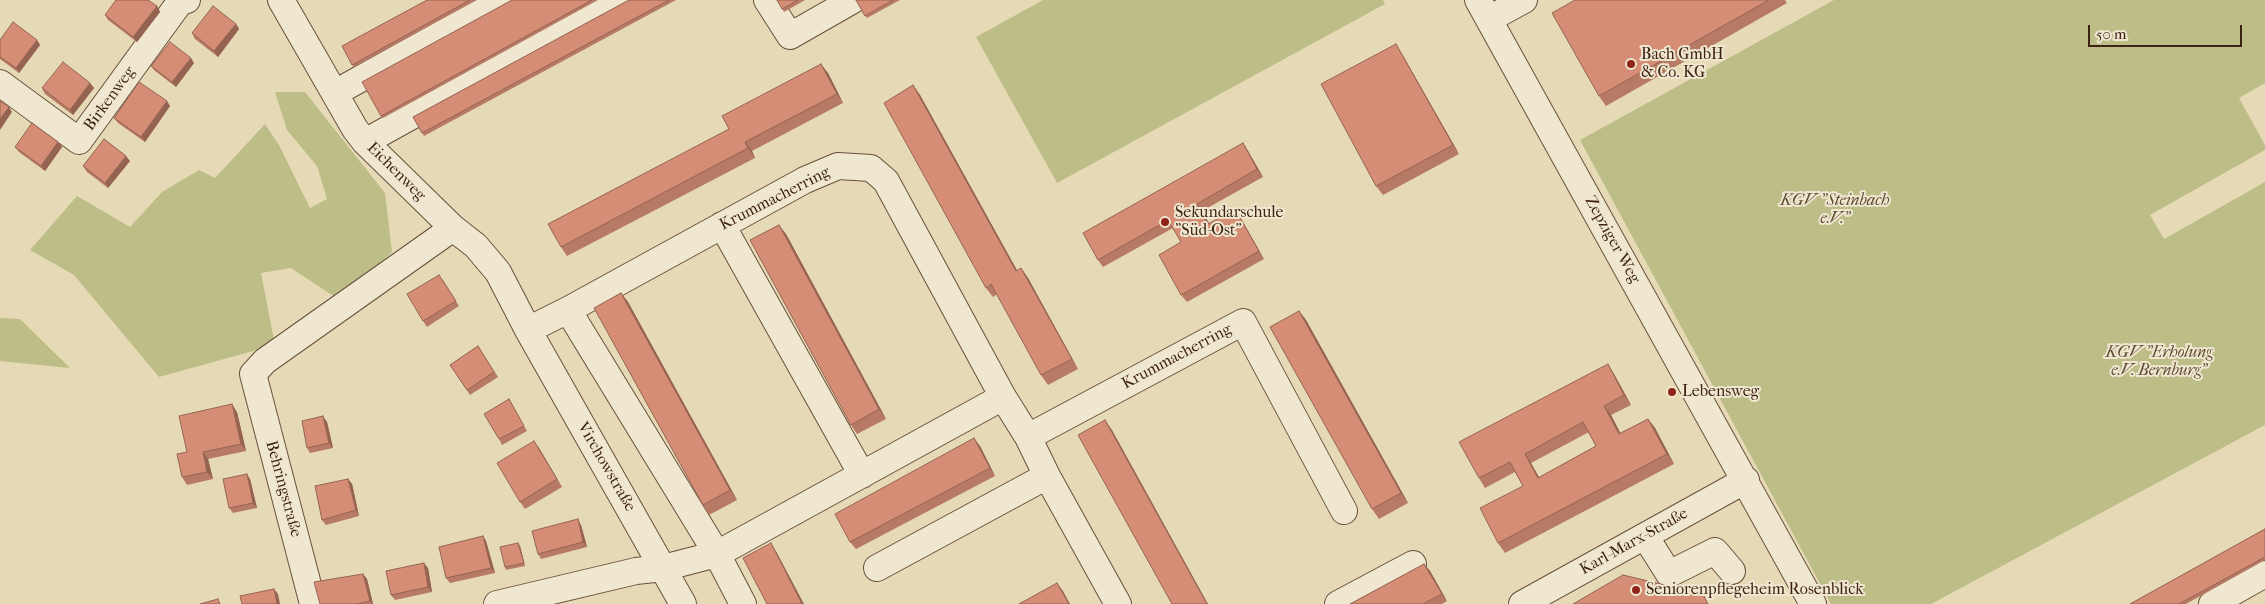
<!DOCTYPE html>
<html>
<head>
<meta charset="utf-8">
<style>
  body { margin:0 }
  #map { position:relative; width:2265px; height:604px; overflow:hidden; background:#e6dab6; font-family:"IM FELL French Canon",serif }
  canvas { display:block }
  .scale { position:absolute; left:2088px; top:25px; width:154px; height:22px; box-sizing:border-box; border:2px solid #3e2213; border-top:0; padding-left:6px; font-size:15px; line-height:18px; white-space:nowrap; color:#3e2213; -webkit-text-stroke:4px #efe7d0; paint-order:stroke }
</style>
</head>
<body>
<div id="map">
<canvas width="2265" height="604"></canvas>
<div class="scale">50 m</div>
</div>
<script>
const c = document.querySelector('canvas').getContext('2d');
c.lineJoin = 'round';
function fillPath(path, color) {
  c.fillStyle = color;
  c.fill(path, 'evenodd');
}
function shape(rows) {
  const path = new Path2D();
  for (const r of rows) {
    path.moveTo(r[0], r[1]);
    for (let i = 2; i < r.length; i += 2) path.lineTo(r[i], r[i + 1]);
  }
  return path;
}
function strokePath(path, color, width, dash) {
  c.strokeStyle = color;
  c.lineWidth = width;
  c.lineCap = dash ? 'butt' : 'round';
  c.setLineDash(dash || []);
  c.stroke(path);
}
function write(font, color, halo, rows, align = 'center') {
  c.font = font + ' "IM FELL French Canon",serif';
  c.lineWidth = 4;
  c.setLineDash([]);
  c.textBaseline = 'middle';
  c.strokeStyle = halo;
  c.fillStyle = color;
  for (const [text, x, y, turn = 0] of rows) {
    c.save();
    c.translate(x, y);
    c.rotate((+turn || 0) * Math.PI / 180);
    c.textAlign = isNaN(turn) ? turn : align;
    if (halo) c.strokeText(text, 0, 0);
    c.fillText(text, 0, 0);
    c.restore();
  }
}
fillPath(shape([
  [1043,0,1383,0,1385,4,1057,183,976,37],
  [1834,0,2265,0,2265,83,2239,98,2265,145,2265,150,2150,215,2164,239,2265,182,2265,425,1931,604,1831,604,1580,140],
  [275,92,305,92,385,193,392,252,341,301,291,268,261,273,275,345,159,377,74,275,30,250,77,196,130,227,162,192,199,170,215,178,265,124,279,145,310,208,327,199,317,166,287,130],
  [0,318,20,319,70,368,0,361]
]), '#bdbd88');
const minor = shape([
  [281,0,355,129,365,142,453,228,476,246,498,272,528,330,683,604],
  [767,0,790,36,853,0],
  [1478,0,1813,604],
  [1489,19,1524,0],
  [0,83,79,141,180,2,187,0],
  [335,93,502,0],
  [365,142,620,0],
  [722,225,862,475],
  [568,310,717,554,743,604],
  [528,330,568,310,805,180,838,166,871,168,886,181,1003,397,1028,437,1047,476,1118,604],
  [1028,437,1243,322,1344,511],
  [1645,536,1669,574,1715,551,1732,571],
  [877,568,1047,476],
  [313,604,253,374,265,361,453,228],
  [497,604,636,571,663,568,717,554,1003,397],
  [1338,604,1413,564],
  [1522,604,1746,480],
  [2212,604,2265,574]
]);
strokePath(minor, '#68503c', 28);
strokePath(minor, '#efe7d0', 26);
fillPath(shape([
  [427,0,477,0,354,67,352,65],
  [512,0,598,0,383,118,381,116],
  [629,0,676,0,424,136,413,117],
  [777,0,805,0,784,12],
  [856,0,900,0,867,18],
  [1575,0,1785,0,1787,3,1606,106,1599,96],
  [157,6,160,12,137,42,108,20,105,15],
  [236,24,239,29,218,57,195,39,192,33],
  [0,40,37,40,40,45,19,73,0,59],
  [1402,54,1459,154,1383,195,1376,186],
  [194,63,176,87,155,71,151,66],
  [828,73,843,103,752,151,755,158,567,256,561,247],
  [90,83,94,88,73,115,45,94,42,88],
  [913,85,920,95,1017,271,1021,268,1028,278,1078,369,1048,385,1041,375,997,294,993,297,986,288],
  [170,106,145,142,118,123,114,118],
  [58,142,62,147,45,171,19,152,15,147],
  [1243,143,1248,151,1263,177,1202,211,1209,224,1240,217,1264,259,1187,302,1181,295,1181,242,1173,228,1103,267,1098,260],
  [130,161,108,188,87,172,83,166],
  [786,234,886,419,857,434,851,425],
  [443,280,459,306,427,327,423,321],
  [621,293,628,302,737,500,709,515,703,505],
  [1299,311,1306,320,1408,503,1379,519,1372,509],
  [478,346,498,377,470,395,450,365],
  [1614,374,1631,405,1611,415,1620,433,1648,419,1655,428,1674,464,1505,553,1498,543,1523,486,1515,472,1485,488,1479,478],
  [1589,432,1596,446,1539,477,1531,463],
  [509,399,527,431,502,445,499,439],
  [237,412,246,451,208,459,213,479,187,485,182,477,187,452],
  [327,422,333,448,310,453,307,448],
  [980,446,995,476,856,549,850,542],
  [539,448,562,487,525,509,520,502],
  [250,479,257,508,233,513,229,508],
  [348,479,352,484,359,516,326,525,322,520],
  [581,525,587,547,541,559,538,554],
  [2265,529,2265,560,2186,604,2130,604],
  [483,536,486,541,495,573,450,583,446,578],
  [520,546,525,566,506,570,505,567],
  [1424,564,1430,571,1447,601,1442,604,1350,604],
  [428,568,432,592,395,600,391,595],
  [363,574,367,579,373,604,320,604]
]), '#b77a65');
fillPath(shape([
  [157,6,160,12,137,42,133,37],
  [236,24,239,29,218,57,214,51],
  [37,40,40,45,19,73,16,68],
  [1396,44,1402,54,1459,154,1453,145],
  [191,58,194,63,176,87,172,82],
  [821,64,828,73,843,103,837,94],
  [90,83,94,88,73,115,70,110],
  [913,85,920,95,1023,281,1016,271],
  [167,101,170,106,145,142,141,137],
  [9,107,12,112,0,130,0,119],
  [58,142,62,147,45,171,41,166],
  [745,142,752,151,755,158,748,148],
  [1243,143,1248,151,1263,177,1257,169],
  [126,156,130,161,108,188,105,183],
  [1197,204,1202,211,1214,232,1208,224],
  [1235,209,1240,217,1264,259,1259,251],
  [779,225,786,234,886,419,879,409],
  [1021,268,1028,278,1078,369,1072,359],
  [621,293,628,302,737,500,730,490],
  [1299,311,1306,320,1408,503,1401,493],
  [1608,364,1614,374,1631,405,1624,395],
  [232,404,237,412,246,451,241,444],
  [1604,406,1611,415,1626,444,1619,434],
  [323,416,327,422,333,448,329,443],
  [1648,419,1655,428,1674,464,1667,454],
  [1105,420,1112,430,1208,604,1207,604],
  [974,438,980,446,995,476,990,468],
  [534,441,539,448,562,487,557,479],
  [203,452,208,459,213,479,207,472],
  [1525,454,1531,463,1544,487,1538,478],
  [247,474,250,479,257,508,253,503],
  [348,479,352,484,359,516,356,510],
  [578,519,581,525,587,547,583,542],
  [483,536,486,541,495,573,491,568],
  [518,543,520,546,525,566,524,563],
  [771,543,777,553,804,604,802,604],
  [424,563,428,568,432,592,428,587],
  [1424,564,1430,571,1447,601,1442,594],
  [363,574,367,579,373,604,372,604,370,601],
  [1057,583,1063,591,1070,604,1069,604],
  [274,589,278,594,280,604,277,604]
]), '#956352');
const building = shape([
  [116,0,148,0,157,6,133,37,105,15,116,0],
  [427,0,470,0,352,65,342,46,427,0],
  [512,0,592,0,381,116,362,82,512,0],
  [629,0,669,0,422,133,413,117,629,0],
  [777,0,798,0,782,9,777,0],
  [856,0,893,0,865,16,856,0],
  [1575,0,1769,0,1599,96,1552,13,1575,0],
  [213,6,236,24,214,51,192,33,213,6],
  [13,22,37,40,16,68,0,57,0,40,13,22],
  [170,42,191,58,172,82,151,66,170,42],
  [1396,44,1453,145,1376,186,1321,84,1396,44],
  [63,62,90,83,70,110,42,88,63,62],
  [821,64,837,94,745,142,748,148,561,247,548,224,729,129,722,116,821,64],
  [139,82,167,101,141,137,114,118,139,82],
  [913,85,1016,271,1021,268,1072,359,1041,375,991,284,986,288,884,103,913,85],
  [0,101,9,107,0,119,0,101],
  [32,123,58,142,41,166,15,147,32,123],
  [104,139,126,156,105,183,83,166,104,139],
  [1243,143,1257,169,1197,204,1208,224,1235,209,1259,251,1181,295,1159,255,1181,242,1168,220,1098,260,1083,233,1243,143],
  [779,225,879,409,851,425,750,240,779,225],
  [439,275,456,301,423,321,407,294,439,275],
  [621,293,730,490,703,505,594,308,621,293],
  [1299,311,1401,493,1372,509,1270,327,1299,311],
  [478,346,494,372,467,390,450,365,478,346],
  [1608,364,1624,395,1604,406,1619,434,1648,419,1667,454,1498,543,1480,508,1523,486,1510,462,1479,478,1459,442,1608,364],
  [1583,422,1596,446,1538,478,1525,454,1583,422],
  [509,399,524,426,499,439,484,414,509,399],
  [232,404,241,444,203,452,207,472,182,477,177,454,187,452,179,416,232,404],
  [323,416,329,443,307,448,302,421,323,416],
  [1105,420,1207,604,1172,604,1078,435,1105,420],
  [974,438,990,468,850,542,835,514,974,438],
  [534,441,557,479,520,502,497,463,534,441],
  [247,474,253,503,229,508,223,479,247,474],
  [348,479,356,510,322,520,315,486,348,479],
  [578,519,583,542,538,554,532,531,578,519],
  [2265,529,2265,557,2179,604,2130,604,2265,529],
  [483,536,491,568,446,578,439,547,483,536],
  [518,543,524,563,505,567,500,547,518,543],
  [771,543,802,604,767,604,743,558,771,543],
  [424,563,428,587,391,595,386,571,424,563],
  [1424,564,1442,594,1423,604,1350,604,1424,564],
  [363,574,370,601,357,604,320,604,314,582,363,574],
  [1623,575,1703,594,1708,604,1573,604,1623,575],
  [1057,583,1069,604,1019,604,1057,583],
  [274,589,277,604,242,604,240,596,274,589],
  [218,599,220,604,200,604,218,599]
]);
fillPath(building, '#d58e75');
strokePath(building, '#956352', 1);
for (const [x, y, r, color] of [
  [1631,64,5,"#8f2418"],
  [1165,222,5,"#8f2418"],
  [1672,392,5,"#8f2418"],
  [1636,590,5,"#8f2418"]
]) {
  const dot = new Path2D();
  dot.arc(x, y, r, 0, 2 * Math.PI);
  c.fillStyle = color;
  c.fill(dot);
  strokePath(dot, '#efe7d0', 2);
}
write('16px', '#3e2213', '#efe7d0', [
  ["Bach GmbH",1641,55],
  ["& Co. KG",1641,73],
  ["Sekundarschule",1175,213],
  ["\"Süd-Ost\"",1175,231],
  ["Lebensweg",1682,392],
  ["Seniorenpflegeheim Rosenblick",1646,590]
], 'left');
write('16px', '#3e2213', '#efe7d0', [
  ["Birkenweg",110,99,-54],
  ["Eichenweg",396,172,45],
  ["Krummacherring",775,199,-27],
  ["Zepziger Weg",1612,240,61],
  ["Krummacherring",1177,357,-28],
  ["Virchowstraße",606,467,60],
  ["Behringstraße",283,489,75],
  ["Karl-Marx-Straße",1634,542,-29]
]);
write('italic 16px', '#5e4930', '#efe7d0', [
  ["KGV \"Steinbach",1835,201],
  ["e.V.\"",1835,219],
  ["KGV \"Erholung",2159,353],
  ["e.V. Bernburg\"",2159,371]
]);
</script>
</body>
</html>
